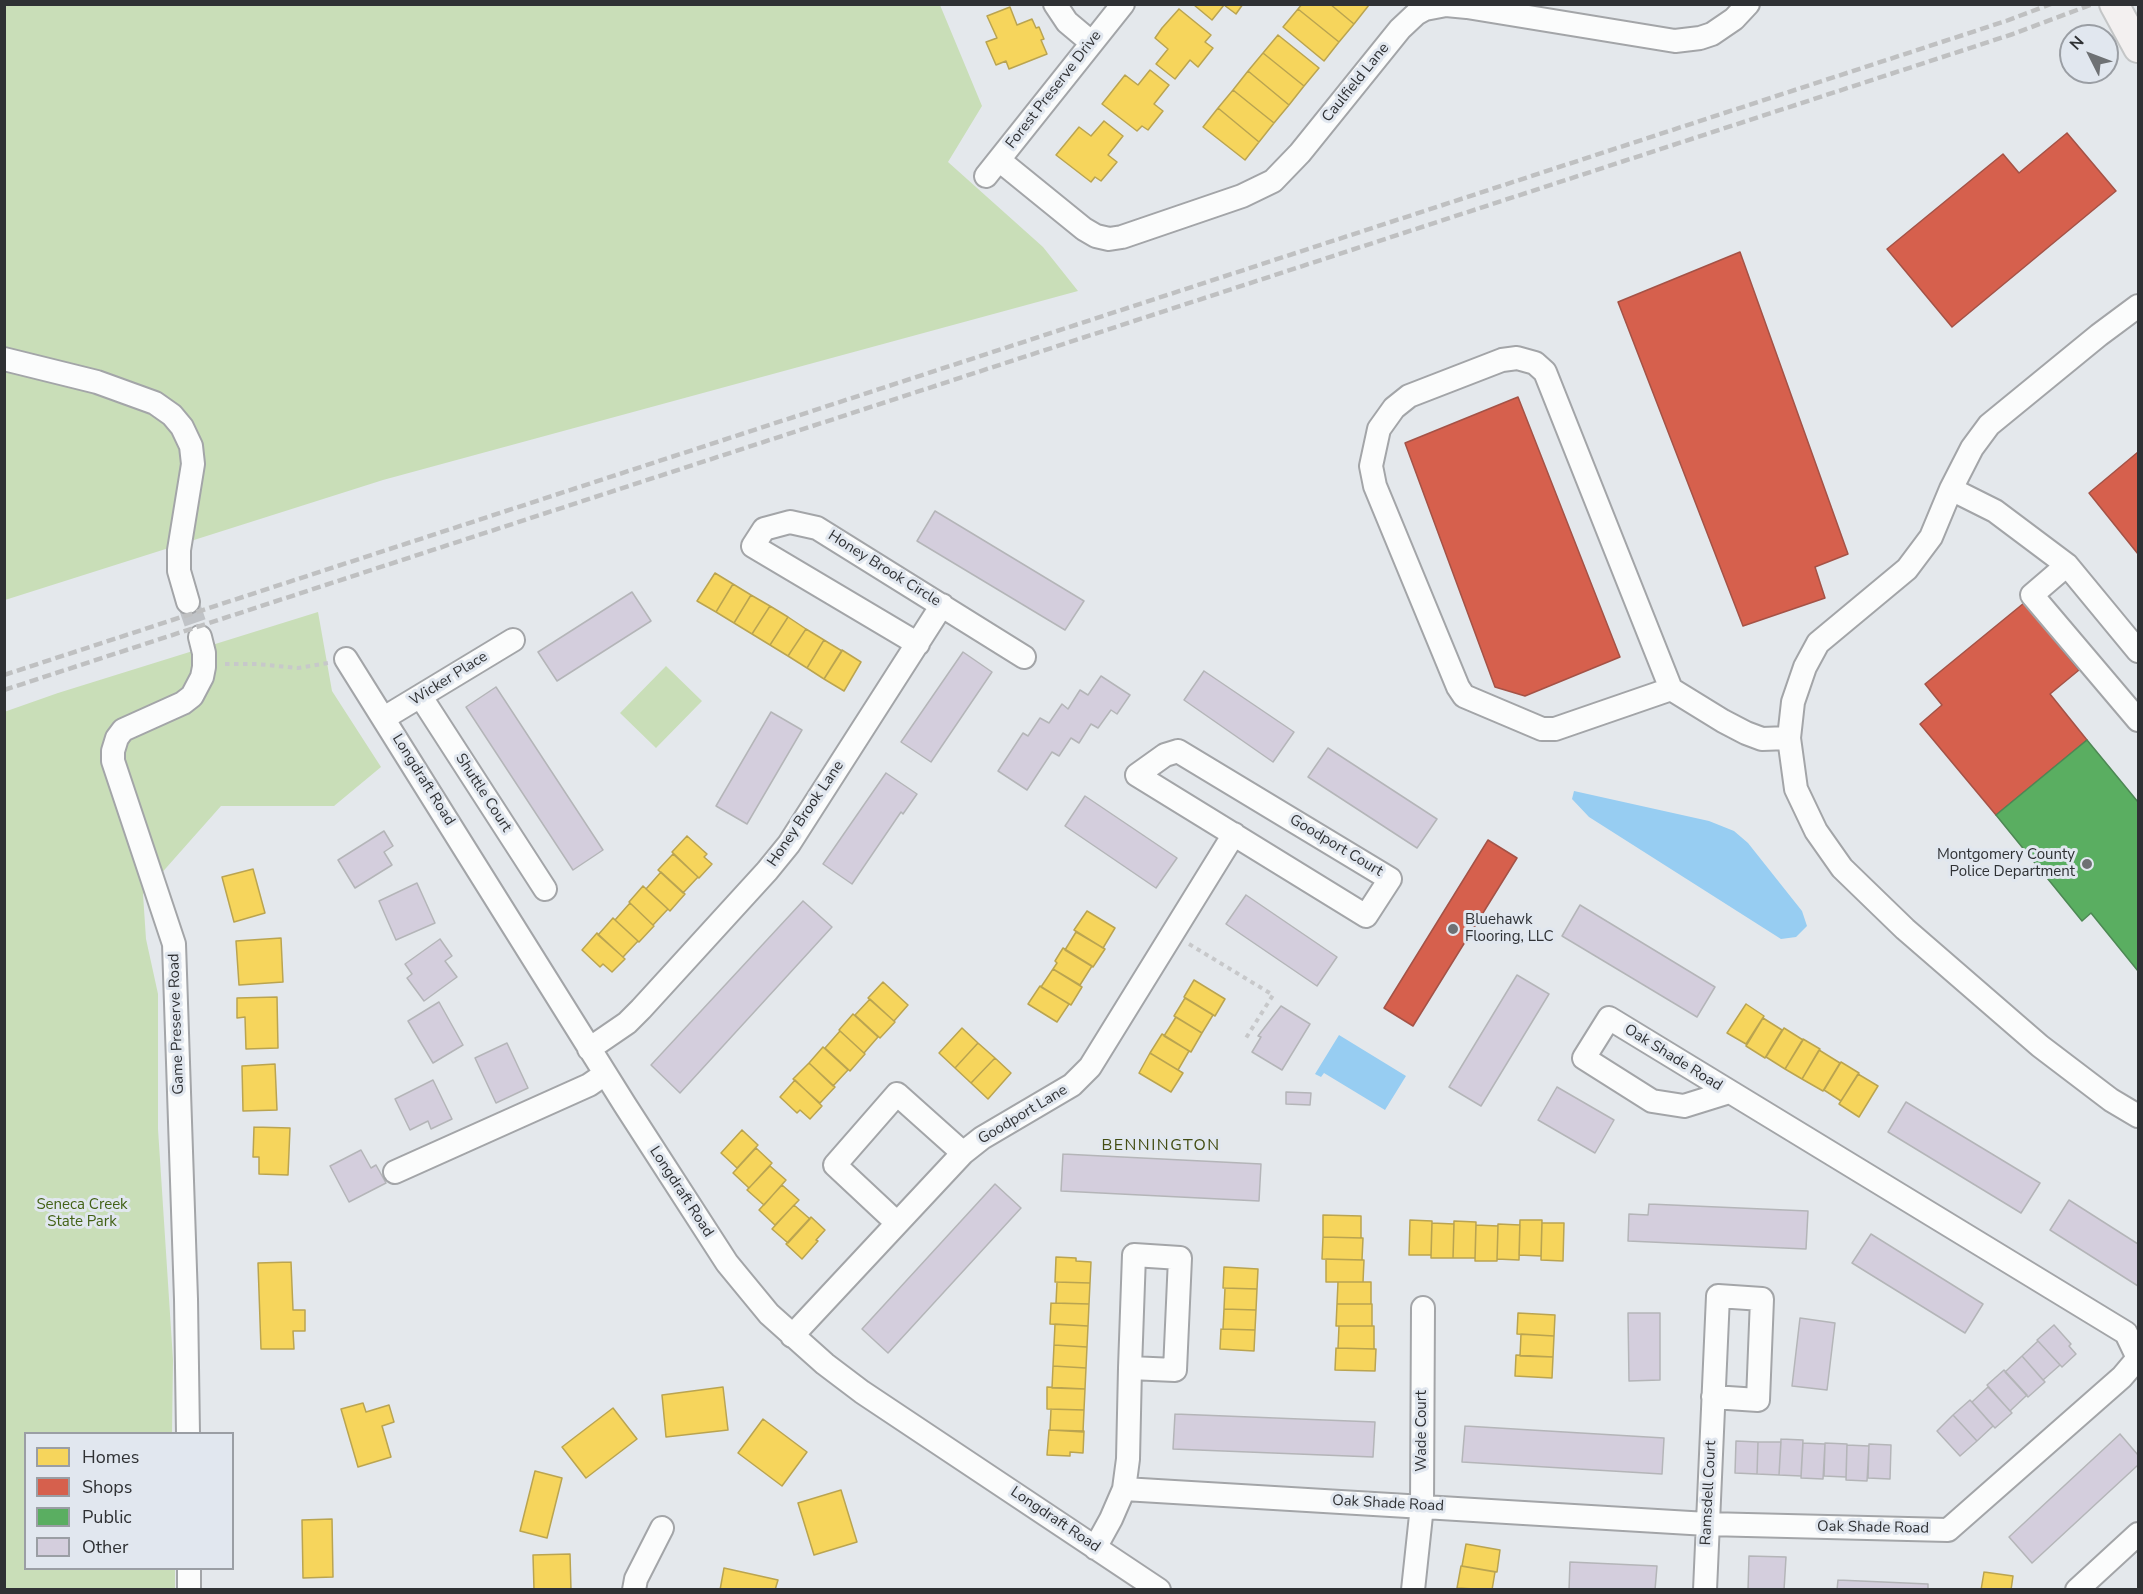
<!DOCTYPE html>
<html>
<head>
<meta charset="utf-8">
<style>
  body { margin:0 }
  #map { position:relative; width:2143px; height:1594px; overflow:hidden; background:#e4e8ec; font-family:"Nunito Sans",sans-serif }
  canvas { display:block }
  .frame { position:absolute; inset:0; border:6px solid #2f3134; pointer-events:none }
  .legend { position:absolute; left:24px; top:1432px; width:210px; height:138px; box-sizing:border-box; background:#e1e7ef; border:2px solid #9a9ea4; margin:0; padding:8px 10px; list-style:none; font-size:18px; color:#2f3134 }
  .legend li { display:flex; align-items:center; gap:12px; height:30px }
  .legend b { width:30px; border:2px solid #9a9ea4 }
  .north { position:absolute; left:2059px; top:24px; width:60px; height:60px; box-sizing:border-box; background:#e1e7ef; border:2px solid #9a9ea4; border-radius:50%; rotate:312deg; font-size:16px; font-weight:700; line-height:24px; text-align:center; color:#2f3134 }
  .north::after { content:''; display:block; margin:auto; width:21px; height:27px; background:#6e7174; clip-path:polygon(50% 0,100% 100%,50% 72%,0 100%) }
</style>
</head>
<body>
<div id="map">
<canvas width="2143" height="1594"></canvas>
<div class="frame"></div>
<ul class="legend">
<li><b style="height:16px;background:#f6d55c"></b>Homes</li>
<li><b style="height:16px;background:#d6604d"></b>Shops</li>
<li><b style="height:16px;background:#5aae61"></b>Public</li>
<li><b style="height:16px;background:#d4cedd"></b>Other</li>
</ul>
<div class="north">N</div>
</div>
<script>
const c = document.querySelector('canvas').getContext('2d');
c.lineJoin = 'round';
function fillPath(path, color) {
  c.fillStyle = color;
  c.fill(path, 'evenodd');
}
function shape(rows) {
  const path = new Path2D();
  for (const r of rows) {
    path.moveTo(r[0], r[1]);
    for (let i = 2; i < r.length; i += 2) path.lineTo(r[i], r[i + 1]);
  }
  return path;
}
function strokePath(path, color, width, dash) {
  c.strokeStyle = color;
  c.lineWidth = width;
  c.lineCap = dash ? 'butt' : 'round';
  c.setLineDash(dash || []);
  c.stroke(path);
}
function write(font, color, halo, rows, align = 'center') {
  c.font = font + ' "Nunito Sans",sans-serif';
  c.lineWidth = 6;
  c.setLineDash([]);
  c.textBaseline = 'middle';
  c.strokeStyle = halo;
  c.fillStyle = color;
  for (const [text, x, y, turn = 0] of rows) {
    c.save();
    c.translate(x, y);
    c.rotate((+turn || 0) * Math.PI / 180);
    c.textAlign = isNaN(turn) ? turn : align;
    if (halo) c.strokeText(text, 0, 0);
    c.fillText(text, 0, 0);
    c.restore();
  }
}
fillPath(shape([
  [5,5,940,5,982,106,948,162,1043,247,1078,291,383,480,5,600],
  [318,612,332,691,381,767,334,806,221,806,143,894,146,939,158,994,158,1129,173,1360,172,1433,26,1434,26,1568,175,1569,175,1589,5,1589,4,712,58,693],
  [666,666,702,701,656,748,620,713]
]), '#c9deb8');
fillPath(shape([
  [1574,791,1709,821,1734,831,1748,843,1802,911,1807,926,1796,937,1781,939,1589,817,1572,799],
  [1339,1035,1406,1076,1385,1110,1324,1073,1321,1077,1315,1074]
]), '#97cdf2');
const homes = shape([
  [1243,4,1236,14,1224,5,1212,20,1194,5,1243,4],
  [1302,4,1330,4,1354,24,1339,42,1298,9,1302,4],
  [1330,4,1368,4,1369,5,1354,24,1330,4],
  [1010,7,1017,25,1032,19,1036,28,1039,27,1044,39,1041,40,1047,54,1009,69,1006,61,996,65,986,42,997,38,987,16,1010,7],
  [1179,9,1211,35,1205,42,1213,48,1198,67,1190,60,1175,79,1156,64,1168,49,1155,38,1162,28,1179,9],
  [1298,9,1339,42,1324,61,1283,27,1298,9],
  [1278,35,1319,68,1304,86,1263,53,1278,35],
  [1263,53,1304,86,1289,105,1248,71,1263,53],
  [1150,70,1169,85,1154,104,1163,111,1148,130,1142,126,1137,131,1102,104,1125,75,1138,85,1150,70],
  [1248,71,1289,105,1274,123,1233,90,1248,71],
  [1233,90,1274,123,1259,142,1218,108,1233,90],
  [1218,108,1259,142,1245,160,1203,127,1218,108],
  [1104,121,1123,136,1108,155,1117,162,1101,181,1095,177,1091,182,1056,155,1079,127,1091,136,1104,121],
  [715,573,733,584,716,612,697,601,715,573],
  [733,584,751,595,734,623,716,612,733,584],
  [751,595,770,606,752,634,734,623,751,595],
  [770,606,788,617,770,645,752,634,770,606],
  [788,617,806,629,788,656,770,645,788,617],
  [806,629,824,640,807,668,788,656,806,629],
  [824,640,842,651,824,679,807,668,824,640],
  [842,650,861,662,844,691,824,679,842,650],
  [687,836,707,854,704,857,712,864,699,878,672,852,687,836],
  [673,854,698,877,683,893,658,870,673,854],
  [253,869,265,913,234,922,222,877,253,869],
  [661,872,685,894,670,911,646,889,661,872],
  [643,886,668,909,653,925,629,902,643,886],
  [630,903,654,926,639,942,615,920,630,903],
  [1087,911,1115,928,1103,948,1074,930,1087,911],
  [613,918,638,941,623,957,598,935,613,918],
  [1076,932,1105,949,1093,967,1065,950,1076,932],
  [597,933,625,959,612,972,603,964,600,967,582,950,597,933],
  [281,938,283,982,239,985,236,941,281,938],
  [1063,948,1092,966,1080,985,1053,969,1057,963,1055,961,1063,948],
  [1053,969,1082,987,1071,1005,1041,987,1053,969],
  [1194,980,1225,999,1215,1016,1184,997,1194,980],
  [883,982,908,1005,894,1021,868,998,883,982],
  [1040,986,1069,1004,1057,1022,1028,1004,1040,986],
  [277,997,278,1048,246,1049,245,1017,237,1018,237,998,277,997],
  [1185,998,1213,1015,1202,1033,1174,1016,1185,998],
  [870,999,895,1022,880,1038,855,1015,870,999],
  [1746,1004,1764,1016,1746,1044,1727,1033,1746,1004],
  [853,1014,878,1037,864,1053,839,1030,853,1014],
  [1176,1017,1202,1033,1191,1052,1164,1036,1176,1017],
  [1763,1018,1782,1030,1765,1058,1746,1046,1763,1018],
  [962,1028,978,1043,955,1068,939,1053,962,1028],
  [1784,1028,1803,1040,1785,1069,1766,1057,1784,1028],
  [840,1031,865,1054,850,1071,825,1048,840,1031],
  [1162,1034,1189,1051,1178,1070,1150,1053,1162,1034],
  [1803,1039,1820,1049,1802,1079,1785,1069,1803,1039],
  [978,1043,995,1058,971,1083,955,1068,978,1043],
  [823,1047,848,1070,833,1086,809,1063,823,1047],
  [1819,1050,1840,1063,1823,1091,1802,1079,1819,1050],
  [1150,1053,1183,1073,1171,1092,1139,1073,1150,1053],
  [995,1058,1011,1073,988,1099,971,1083,995,1058],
  [1841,1062,1859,1073,1841,1101,1824,1090,1841,1062],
  [809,1063,835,1087,820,1103,793,1079,809,1063],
  [275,1064,277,1110,243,1111,242,1066,275,1064],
  [1858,1074,1878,1086,1859,1117,1839,1104,1858,1074],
  [795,1080,822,1106,810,1119,800,1110,797,1113,780,1097,795,1080],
  [254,1127,290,1128,288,1175,259,1174,259,1157,253,1157,254,1127],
  [742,1130,758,1145,737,1168,721,1153,742,1130],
  [756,1148,772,1163,749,1188,733,1173,756,1148],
  [770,1166,786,1180,764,1205,747,1190,770,1166],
  [782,1185,799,1200,775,1225,759,1210,782,1185],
  [794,1205,810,1219,788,1243,772,1229,794,1205],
  [1323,1215,1361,1216,1361,1238,1323,1237,1323,1215],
  [811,1217,825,1230,816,1240,818,1241,802,1259,786,1244,811,1217],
  [1410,1220,1432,1221,1431,1255,1409,1255,1410,1220],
  [1520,1220,1542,1220,1541,1256,1519,1255,1520,1220],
  [1454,1221,1476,1222,1475,1258,1453,1258,1454,1221],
  [1432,1223,1454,1224,1453,1258,1431,1258,1432,1223],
  [1542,1223,1564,1223,1563,1261,1541,1260,1542,1223],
  [1498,1224,1520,1225,1519,1260,1497,1259,1498,1224],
  [1476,1225,1498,1226,1497,1261,1475,1261,1476,1225],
  [1323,1237,1363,1238,1362,1260,1322,1259,1323,1237],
  [1056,1257,1076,1258,1076,1261,1091,1262,1090,1283,1055,1282,1056,1257],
  [1326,1259,1364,1260,1363,1282,1326,1282,1326,1259],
  [291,1262,293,1310,305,1310,305,1331,293,1331,294,1349,261,1349,258,1263,291,1262],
  [1224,1267,1258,1269,1257,1289,1223,1288,1224,1267],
  [1057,1282,1090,1283,1089,1304,1056,1303,1057,1282],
  [1338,1282,1371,1282,1371,1304,1337,1304,1338,1282],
  [1225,1288,1257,1289,1256,1310,1224,1309,1225,1288],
  [1051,1303,1089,1304,1088,1326,1050,1324,1051,1303],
  [1337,1304,1372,1304,1372,1326,1336,1326,1337,1304],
  [1224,1309,1256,1310,1255,1330,1223,1329,1224,1309],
  [1518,1313,1555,1315,1554,1336,1517,1334,1518,1313],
  [1055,1324,1088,1326,1087,1347,1054,1345,1055,1324],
  [1339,1326,1374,1326,1374,1349,1338,1348,1339,1326],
  [1221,1329,1255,1330,1254,1351,1220,1349,1221,1329],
  [1521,1334,1554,1336,1553,1357,1520,1356,1521,1334],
  [1054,1345,1087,1347,1086,1368,1053,1366,1054,1345],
  [1336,1348,1376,1349,1375,1371,1335,1370,1336,1348],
  [1516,1355,1553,1357,1552,1378,1515,1376,1516,1355],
  [1053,1366,1086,1368,1085,1389,1052,1388,1053,1366],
  [723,1387,728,1430,666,1437,662,1395,723,1387],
  [1047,1387,1085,1389,1084,1410,1047,1409,1047,1387],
  [363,1403,366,1412,389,1405,394,1422,382,1426,391,1457,358,1467,341,1409,363,1403],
  [613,1408,637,1439,586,1478,562,1447,613,1408],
  [1051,1409,1084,1410,1083,1432,1050,1430,1051,1409],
  [763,1419,807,1452,782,1486,738,1453,763,1419],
  [1049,1430,1084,1431,1083,1453,1070,1452,1070,1456,1047,1455,1049,1430],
  [535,1471,562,1478,547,1538,520,1531,535,1471],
  [841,1490,857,1542,814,1555,798,1503,841,1490],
  [332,1519,333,1577,303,1578,302,1520,332,1519],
  [1466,1544,1500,1550,1497,1572,1462,1566,1466,1544],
  [570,1554,571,1590,534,1590,533,1555,570,1554],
  [1461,1566,1495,1572,1492,1590,1457,1588,1461,1566],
  [724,1568,778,1580,775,1590,720,1590,724,1568],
  [1984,1572,2013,1576,2011,1590,1981,1590,1984,1572]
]);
fillPath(homes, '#f6d55c');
strokePath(homes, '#baa450', 1.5);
const shops = shape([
  [2067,133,2116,191,1952,327,1887,249,2003,154,2019,173,2067,133],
  [1740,252,1848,554,1815,567,1825,598,1743,626,1618,302,1740,252],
  [1518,397,1620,657,1525,696,1495,687,1405,443,1518,397],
  [2138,452,2138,554,2089,493,2138,452],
  [2024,603,2079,670,2050,694,2087,740,1996,815,1920,724,1942,705,1925,684,2024,603],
  [1488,840,1517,858,1413,1026,1384,1008,1488,840]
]);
fillPath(shops, '#d6604d');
strokePath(shops, '#a45246', 1.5);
const public = shape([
  [2087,740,2138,802,2138,971,2091,913,2082,921,1996,815,2087,740]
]);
fillPath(public, '#5aae61');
strokePath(public, '#4d8854', 1.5);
const building = shape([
  [935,511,1084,601,1065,630,917,541,935,511],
  [632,592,651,621,557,681,538,652,632,592],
  [963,652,992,672,931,762,901,742,963,652],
  [1204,671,1294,732,1273,762,1184,700,1204,671],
  [1101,676,1130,695,1117,714,1111,710,1098,728,1091,724,1079,743,1071,738,1059,756,1052,752,1027,790,998,771,1023,733,1028,736,1040,718,1049,723,1062,704,1068,709,1080,690,1088,695,1101,676],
  [496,687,603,850,573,870,466,707,496,687],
  [771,712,802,730,747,824,716,806,771,712],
  [1328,748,1437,819,1417,848,1308,777,1328,748],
  [886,773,917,794,903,814,901,812,852,884,823,864,886,773],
  [1085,796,1177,858,1156,888,1065,826,1085,796],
  [384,831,393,846,384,852,392,865,355,888,338,860,384,831],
  [417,883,435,923,396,940,379,901,417,883],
  [1246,895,1337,957,1317,986,1226,924,1246,895],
  [803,901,832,927,680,1093,651,1065,803,901],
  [1580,905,1715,987,1697,1017,1562,936,1580,905],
  [440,939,452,956,445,961,457,977,424,1001,407,978,412,974,405,964,440,939],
  [1517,975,1549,994,1481,1106,1449,1087,1517,975],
  [439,1002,463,1045,433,1063,408,1021,439,1002],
  [1281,1006,1310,1024,1282,1070,1252,1052,1261,1037,1258,1036,1281,1006],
  [507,1043,528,1088,496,1103,475,1058,507,1043],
  [433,1080,452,1119,431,1129,428,1121,410,1130,395,1099,433,1080],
  [1557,1087,1614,1120,1595,1153,1538,1120,1557,1087],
  [1286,1092,1311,1093,1310,1105,1286,1104,1286,1092],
  [1906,1102,2040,1183,2021,1213,1888,1132,1906,1102],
  [361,1150,371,1168,376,1165,386,1183,349,1202,330,1166,361,1150],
  [1063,1154,1261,1164,1259,1201,1061,1191,1063,1154],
  [995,1184,1021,1208,888,1353,862,1329,995,1184],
  [2069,1200,2138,1244,2138,1286,2050,1230,2069,1200],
  [1649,1204,1808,1211,1806,1249,1628,1241,1629,1214,1648,1215,1649,1204],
  [1871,1234,1983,1304,1965,1333,1852,1263,1871,1234],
  [1628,1313,1660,1313,1660,1380,1629,1381,1628,1313],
  [1800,1318,1835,1323,1827,1390,1792,1386,1800,1318],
  [2054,1325,2071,1344,2069,1346,2076,1354,2062,1367,2037,1340,2054,1325],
  [2038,1341,2060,1365,2043,1380,2022,1356,2038,1341],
  [2022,1356,2045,1382,2028,1397,2005,1372,2022,1356],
  [2004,1370,2027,1395,2010,1411,1987,1385,2004,1370],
  [1988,1387,2012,1413,1995,1428,1972,1402,1988,1387],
  [1970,1400,1993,1426,1977,1441,1953,1415,1970,1400],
  [1175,1414,1375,1422,1373,1457,1173,1449,1175,1414],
  [1953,1415,1977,1441,1960,1456,1937,1431,1953,1415],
  [1465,1426,1664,1438,1662,1474,1462,1462,1465,1426],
  [2120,1434,2138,1455,2138,1465,2032,1563,2009,1537,2120,1434],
  [1781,1439,1803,1440,1801,1476,1779,1475,1781,1439],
  [1736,1441,1758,1442,1757,1474,1735,1473,1736,1441],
  [1758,1442,1781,1442,1779,1475,1757,1474,1758,1442],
  [1803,1443,1825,1444,1823,1479,1801,1478,1803,1443],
  [1825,1443,1847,1444,1846,1477,1824,1476,1825,1443],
  [1869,1444,1891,1445,1890,1479,1868,1478,1869,1444],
  [1847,1445,1869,1446,1867,1481,1846,1480,1847,1445],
  [1749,1556,1786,1557,1784,1590,1748,1590,1749,1556],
  [1570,1562,1657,1566,1655,1590,1569,1590,1570,1562],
  [1838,1580,1928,1584,1928,1590,1837,1590,1838,1580]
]);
fillPath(building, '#d4cedd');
strokePath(building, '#b4b5b8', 1.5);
strokePath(shape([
  [188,602,200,637]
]), '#c0c3c7', 22, [22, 11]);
const minor = shape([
  [1055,4,1067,22,1092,43],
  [999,160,1084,229,1096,236,1109,239,1122,237,1242,196,1273,181,1300,153,1400,29,1416,14,1425,9,1446,5,1467,7,1675,41,1700,38,1712,34,1734,19,1748,4],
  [986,176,1123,4],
  [2138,306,2099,335,1989,425,1972,448,1951,489,1931,537,1907,569,1818,643,1805,667,1793,702,1789,738,1796,789,1816,831,1842,868,1905,929,2040,1046,2111,1100,2138,1116],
  [4,359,97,382,155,403,172,415,182,427,191,446,193,464,179,550,179,571,188,602],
  [1951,489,1995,511,2067,565,2138,651],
  [2067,565,2032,595,2138,720],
  [918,644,753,546,764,529,790,522,817,528,1024,657],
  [346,659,625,1105,727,1263,769,1314,825,1364,862,1392,1159,1590],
  [1671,689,1555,729,1542,729,1464,696,1458,687,1375,486,1371,466,1379,429,1394,408,1409,396,1502,360,1517,358,1535,363,1545,372,1671,689,1723,721,1746,733,1762,739,1789,738],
  [421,697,545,889],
  [384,718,513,640],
  [1178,751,1390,879,1366,916,1137,775,1165,755,1178,751],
  [589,1049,627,1023,641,1009,767,871,789,844,942,605],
  [395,1172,589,1085,605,1074],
  [897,1223,835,1165,897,1094,963,1153],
  [792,1336,963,1153,982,1138,1072,1085,1090,1067,1234,834],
  [188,1434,186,1299,174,944,113,761,113,751,117,738,123,730,183,703,192,696,202,677,204,667,204,653,200,637],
  [1124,1489,1707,1524,1948,1530,2122,1377,2138,1358,2126,1333,1609,1018,1584,1058,1652,1101,1684,1106,1729,1092],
  [1095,1548,1111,1519,1124,1489,1128,1459,1130,1368,1134,1255,1180,1258,1175,1370,1130,1368],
  [189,1568,189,1590],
  [634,1590,636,1579,662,1528],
  [1413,1590,1422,1506,1423,1308],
  [1705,1590,1718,1296,1762,1299,1758,1400,1713,1397],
  [2077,1590,2138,1534]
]);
const major = shape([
  [2114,4,2138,48]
]);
strokePath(minor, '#a3a5a8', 26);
strokePath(major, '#c4c6c7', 32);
strokePath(shape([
  [225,664,257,664,298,668,328,663],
  [1189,944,1273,995,1246,1038]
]), '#c7c8ca', 4, [4.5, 4.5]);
strokePath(minor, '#fbfcfc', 22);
strokePath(major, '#f3f0f0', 28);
strokePath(shape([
  [4,675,2006,21,2051,4],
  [4,690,2013,34,2093,4]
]), '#bfc0c1', 4.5, [9, 4.5]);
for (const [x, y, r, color] of [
  [2087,864,6,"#6e7174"],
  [1453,929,6,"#6e7174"]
]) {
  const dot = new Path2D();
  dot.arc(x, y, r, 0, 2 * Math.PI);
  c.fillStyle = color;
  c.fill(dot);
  strokePath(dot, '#e1e7ef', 2);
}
write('15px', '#2f3134', '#e1e7ef', [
  ["Caulfield Lane",1356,83,-51],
  ["Forest Preserve Drive",1054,90,-52],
  ["Honey Brook Circle",884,569,32],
  ["Wicker Place",449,679,-32],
  ["Longdraft Road",423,780,58],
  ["Shuttle Court",483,793,57],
  ["Honey Brook Lane",806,814,-56],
  ["Goodport Court",1336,846,31],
  ["Game Preserve Road",177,1024,-92],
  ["Oak Shade Road",1673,1058,32],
  ["Goodport Lane",1023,1115,-31],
  ["Longdraft Road",681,1192,57],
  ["Wade Court",1422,1431,-90],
  ["Ramsdell Court",1709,1493,-87],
  ["Oak Shade Road",1388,1504,3],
  ["Longdraft Road",1055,1520,34],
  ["Oak Shade Road",1873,1528,1]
]);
write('15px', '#2f3134', '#e1e7ef', [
  ["Montgomery County",2075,855],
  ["Police Department",2075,872],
  ["Bluehawk",1465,920,"left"],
  ["Flooring, LLC",1465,937,"left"]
], 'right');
write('15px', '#426115', '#e1e7ef', [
  ["Seneca Creek",82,1205],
  ["State Park",82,1222]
]);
c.letterSpacing = '1.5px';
write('16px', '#434d13', '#e1e7ef', [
  ["BENNINGTON",1161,1146]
]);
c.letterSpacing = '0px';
</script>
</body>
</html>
